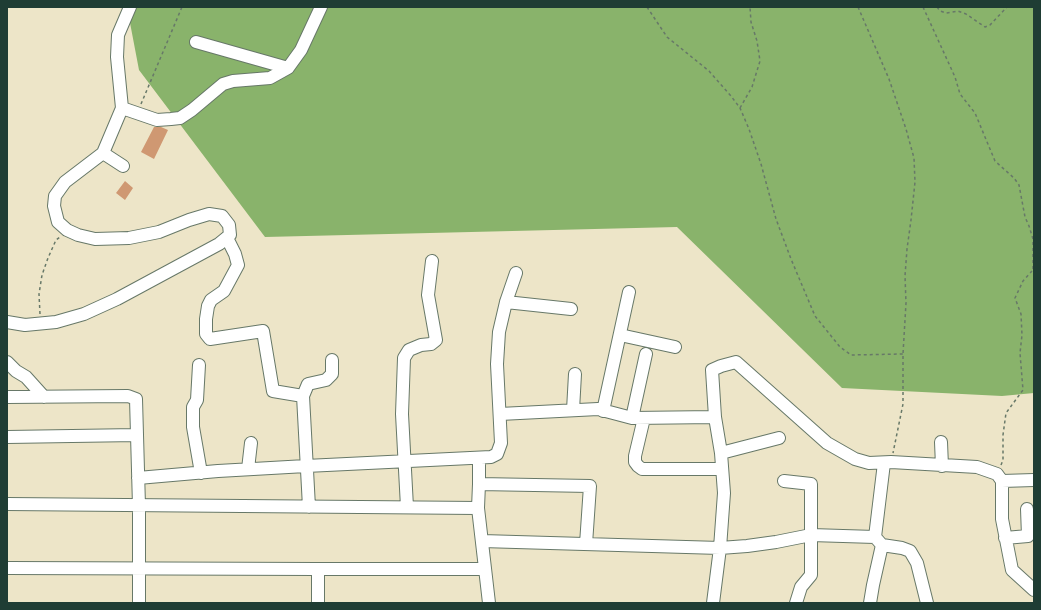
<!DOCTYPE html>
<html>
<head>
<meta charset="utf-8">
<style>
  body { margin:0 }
  #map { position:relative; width:1041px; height:610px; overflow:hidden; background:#ede5c8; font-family:"Libre Bodoni",serif }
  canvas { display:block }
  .frame { position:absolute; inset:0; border:8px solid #1f3d34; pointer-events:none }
</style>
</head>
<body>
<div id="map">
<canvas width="1041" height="610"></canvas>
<div class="frame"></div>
</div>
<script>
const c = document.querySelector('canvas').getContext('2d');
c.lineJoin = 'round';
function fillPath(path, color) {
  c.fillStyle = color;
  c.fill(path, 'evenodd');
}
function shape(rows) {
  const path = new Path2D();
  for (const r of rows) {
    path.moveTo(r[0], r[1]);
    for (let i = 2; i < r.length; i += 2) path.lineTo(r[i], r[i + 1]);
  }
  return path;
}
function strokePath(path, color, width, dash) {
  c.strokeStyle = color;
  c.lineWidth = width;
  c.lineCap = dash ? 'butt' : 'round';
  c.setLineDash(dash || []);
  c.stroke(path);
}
fillPath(shape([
  [127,7,1034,7,1034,393,1002,396,842,388,677,227,265,237,139,70]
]), '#89b36b');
fillPath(shape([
  [154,127,161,127,168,130,154,159,141,152],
  [125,181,133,188,125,200,116,193]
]), '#cf9872');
const minor = shape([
  [196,42,288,68],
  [122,108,157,120,171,119,180,118,192,110,223,84,233,81,270,78,288,68,301,50,321,7],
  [103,153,123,166],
  [227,238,235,254,238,265,224,291,211,300,208,306,206,319,206,334,210,339,263,331,273,391,303,396],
  [506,302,571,309],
  [7,322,25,325,56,322,84,314,117,299,219,244,230,235,229,225,222,216,209,214,189,220,159,232,129,238,95,239,78,235,67,230,58,222,54,206,55,196,65,182,103,153,122,108,117,57,118,35,130,7],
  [620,335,675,347],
  [7,362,16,371,26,377,44,397],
  [199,365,197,400,193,407,193,427,201,473],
  [7,397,128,396,136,399,139,506,139,603],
  [573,410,575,374],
  [603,411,629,292],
  [500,414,598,409,632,418,715,417,721,453,724,493,720,548,713,603],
  [715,417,712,370,721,366,736,362,827,443,855,459,869,463,891,462,977,467,997,474,1002,481,1002,519,1012,570,1034,590],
  [632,418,646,354],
  [644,418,635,456,635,462,638,466,642,469,722,469],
  [7,437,137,435],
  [941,442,942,466],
  [721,453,779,438],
  [248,469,251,443],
  [138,478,218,471,306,466,491,457,497,454,501,443,497,364,499,332,506,302,516,273],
  [784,481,811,484,811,575,801,587,796,603],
  [1002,481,1034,480],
  [479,484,590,486,586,544],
  [7,504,478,508,489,603],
  [309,507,303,396,308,384,326,380,332,374,332,360],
  [407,507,402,414,404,358,409,350,421,345,431,344,436,340,428,295,432,261],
  [478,508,479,484,479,459],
  [1005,538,1028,536,1027,509],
  [482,541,720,548,747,546,776,542,811,535,875,537],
  [882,545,902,548,910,551,917,563,927,603],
  [7,568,318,569,485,569],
  [318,603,318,569],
  [870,603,873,585,882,545,875,537,884,463]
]);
strokePath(minor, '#677868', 14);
strokePath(shape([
  [647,7,667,37,709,71,731,96,740,108,749,129,761,164,776,219,791,259,815,316,840,347,851,355,903,354],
  [858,7,889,79,906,129,914,158,915,182,911,220,907,249,905,276,906,303,903,354,903,404,893,453],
  [923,7,955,77,960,94,975,113,995,161,1014,178,1019,185,1025,217,1029,226,1033,239,1033,270],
  [937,7,940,11,946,13,958,11,966,14,985,27,990,25,1007,7],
  [141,104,182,7],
  [740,108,752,87,760,61,757,41,751,22,750,7],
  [40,314,39,294,42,275,48,258,56,240,60,237],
  [1001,465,1003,460,1003,435,1006,413,1023,390,1020,353,1022,335,1021,314,1015,298,1023,281,1032,271]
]), '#677868', 1.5, [3, 3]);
strokePath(minor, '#fff', 12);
</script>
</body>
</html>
